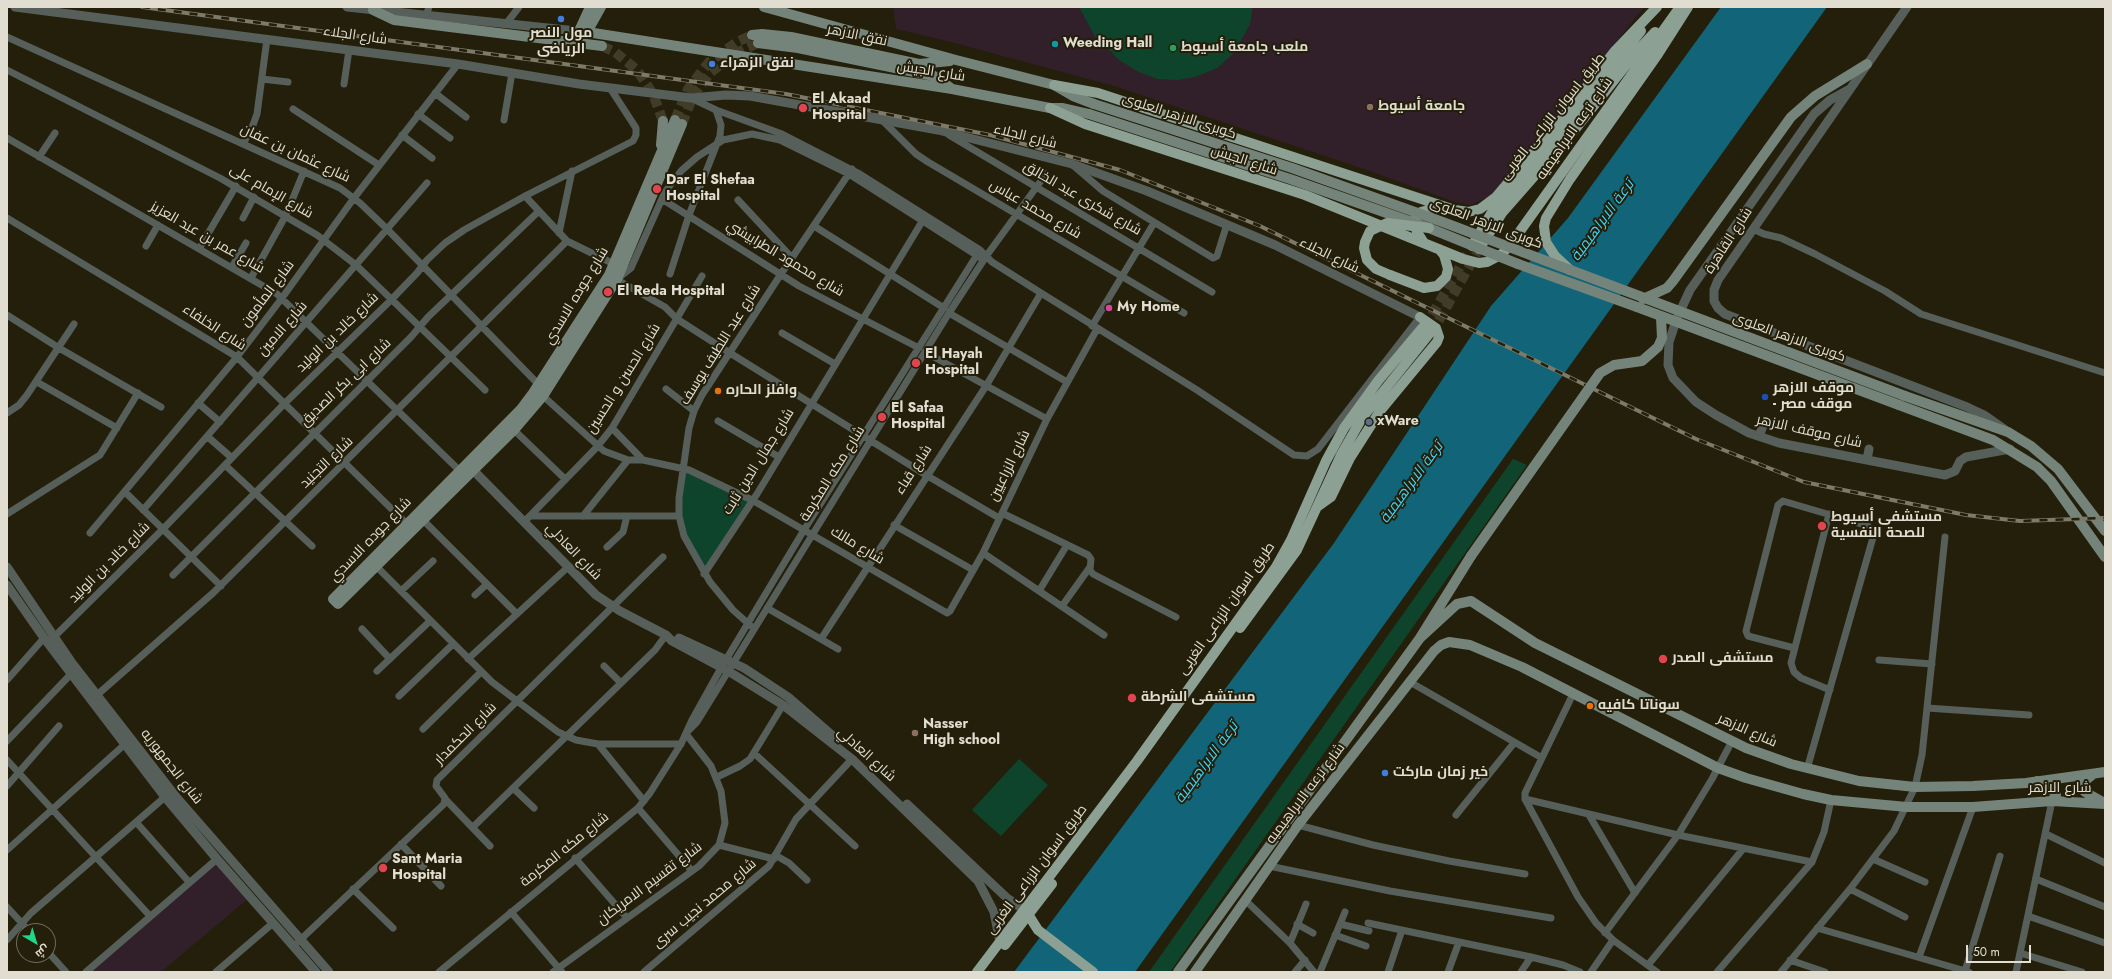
<!DOCTYPE html>
<html>
<head>
<meta charset="utf-8">
<style>
  body { margin:0 }
  #map { position:relative; width:2112px; height:979px; overflow:hidden; background:#241f0a; font-family:Jost,Cairo,sans-serif }
  canvas { display:block }
  .frame { position:absolute; inset:0; border:8px solid #e1ded1; pointer-events:none }
  .north { position:absolute; left:16px; top:923px; width:40px; height:40px; box-sizing:border-box; background:#241f0a; border:1px solid #706b5a; border-radius:50%; rotate:142deg; font-size:11px; font-weight:700; line-height:16px; text-align:center; color:#e1ded1 }
  .north::after { content:''; display:block; margin:auto; width:14px; height:18px; background:#1ed888; clip-path:polygon(50% 0,100% 100%,50% 72%,0 100%) }
  .scale { position:absolute; left:1966px; top:945px; width:65px; height:18px; box-sizing:border-box; border:2px solid #e1ded1; border-top:0; padding-left:5px; font-size:12px; line-height:14px; white-space:nowrap; color:#e1ded1; -webkit-text-stroke:3px #241f0a; paint-order:stroke }
</style>
</head>
<body>
<div id="map">
<canvas width="2112" height="979"></canvas>
<div class="frame"></div>
<div class="north">ش</div>
<div class="scale">50 m</div>
</div>
<script>
const c = document.querySelector('canvas').getContext('2d');
c.lineJoin = 'round';
function fillPath(path, color) {
  c.fillStyle = color;
  c.fill(path, 'evenodd');
}
function shape(rows) {
  const path = new Path2D();
  for (const r of rows) {
    path.moveTo(r[0], r[1]);
    for (let i = 2; i < r.length; i += 2) path.lineTo(r[i], r[i + 1]);
  }
  return path;
}
function strokePath(path, color, width, dash) {
  c.strokeStyle = color;
  c.lineWidth = width;
  c.lineCap = dash ? 'butt' : 'round';
  c.setLineDash(dash || []);
  c.stroke(path);
}
function write(font, color, halo, rows, align = 'center') {
  c.font = font + ' Jost,Cairo,sans-serif';
  c.lineWidth = 4;
  c.setLineDash([]);
  c.textBaseline = 'middle';
  c.strokeStyle = halo;
  c.fillStyle = color;
  for (const [text, x, y, turn = 0] of rows) {
    c.save();
    c.translate(x, y);
    c.rotate((+turn || 0) * Math.PI / 180);
    c.textAlign = isNaN(turn) ? turn : align;
    if (halo) c.strokeText(text, 0, 0);
    c.fillText(text, 0, 0);
    c.restore();
  }
}
fillPath(shape([
  [217,859,250,897,161,972,86,972]
]), '#31202a');
fillPath(shape([
  [893,7,1644,7,1546,131,1490,196,1471,205,1455,202,1370,171,1114,86,951,42,896,29]
]), '#312029');
fillPath(shape([
  [1079,7,1252,7,1252,10,1250,24,1234,53,1217,68,1195,77,1177,80,1157,79,1139,72,1119,60,1101,41,1098,42],
  [1513,459,1527,465,1170,972,1149,972],
  [683,468,751,500,704,572,693,552,680,517],
  [1019,759,1048,785,1001,836,972,810]
]), '#0f442c');
fillPath(shape([
  [1721,7,1827,7,1135,972,1014,972,1334,543,1491,306,1568,218]
]), '#126578');
strokePath(shape([
  [602,46,615,52,637,70,653,94,663,121],
  [675,120,688,89,709,62,737,42,752,35],
  [682,124,693,96,710,73,732,55,758,43]
]), '#403c28', 10, [10, 5]);
strokePath(shape([
  [1423,327,1432,315,1472,246],
  [1430,333,1438,322,1479,249]
]), '#403c28', 10, [10, 5]);
strokePath(shape([
  [426,16,429,7],
  [506,24,519,7],
  [7,37,340,188,360,203,386,228,539,385],
  [7,70,220,178,317,235,356,265,485,390],
  [262,79,288,82],
  [344,84,349,50],
  [435,93,466,117],
  [691,98,716,110,782,134,858,173,980,250,992,262,1041,293,1197,390,1294,455,1307,456,1318,449,1420,317],
  [293,109,379,165],
  [418,114,450,138],
  [504,120,512,73],
  [882,120,916,154,928,162,1184,313],
  [402,135,432,158],
  [949,135,1212,292],
  [7,138,277,294,459,470],
  [243,144,253,125,257,114,267,39],
  [39,157,55,133],
  [1074,166,1103,191,1213,258,1217,256,1227,224],
  [525,196,567,241,614,264],
  [662,199,799,286,919,348],
  [738,200,792,258],
  [7,218,237,357,409,526],
  [243,218,254,197],
  [814,226,944,308],
  [1753,229,1764,234,1781,238,1815,254,1885,291,1921,314,2105,373],
  [559,233,572,171],
  [146,246,158,225],
  [199,249,236,186],
  [232,267,246,243],
  [670,274,689,215,720,136,721,125,716,110],
  [251,278,286,215,304,171],
  [614,278,665,307,677,319,730,353,926,475,999,518],
  [617,279,631,268,665,192,681,171,697,157,723,140,752,134,780,140,849,174,981,258],
  [949,313,1067,382],
  [7,315,59,348,161,407],
  [1092,326,1154,223],
  [782,333,835,364],
  [925,352,1047,419],
  [37,382,117,428],
  [666,389,694,411],
  [543,396,604,451,628,460,643,460,689,470,752,500,947,613,950,611,983,553,1047,419,1097,329],
  [198,403,220,422],
  [7,413,19,405,27,395,74,324],
  [718,421,779,457],
  [612,428,643,460],
  [514,430,565,479],
  [208,437,232,458],
  [225,465,312,546],
  [125,492,221,586],
  [143,510,427,183],
  [1002,513,1088,555,1091,559,1090,570,1093,574,1176,617],
  [7,514,100,455,138,393],
  [1829,514,1791,663,1794,672,1801,678,1830,690],
  [530,516,679,516],
  [583,516,628,460],
  [424,521,517,614],
  [524,522,597,447,612,428,702,276],
  [894,525,973,570],
  [90,533,237,357,282,298,354,198,458,64],
  [607,547,623,532,627,516],
  [983,553,1104,635],
  [374,564,492,682,558,732,576,740,598,744,681,744],
  [704,574,757,494,923,220],
  [173,575,411,337,428,317,539,211],
  [401,591,433,561],
  [1039,591,1067,545],
  [475,595,487,584],
  [1062,606,1090,567],
  [767,608,838,649],
  [751,626,733,610,710,582,684,536,679,516,679,498,689,428,694,411,702,395,781,274,852,169],
  [362,629,390,659],
  [54,637,163,529,285,403,391,300,417,273,427,260,445,243,464,230,525,196,633,141,636,135,636,128,610,88],
  [821,639,986,386,1041,293],
  [1794,648,1748,636,1746,631,1778,505,1783,501,1868,526,1874,534,1807,769],
  [468,659,568,567],
  [1879,660,1932,664],
  [604,666,621,683],
  [377,671,430,621],
  [7,680,44,638],
  [1410,682,1542,758],
  [1573,694,1525,793,1525,799,1578,897,1596,923,1613,940,1657,972],
  [97,695,213,593,567,241],
  [399,696,453,644],
  [1927,708,2029,715],
  [423,729,481,672],
  [688,731,697,722,949,313,987,255,1046,174],
  [7,741,71,674],
  [598,744,644,801],
  [755,754,855,846],
  [7,760,150,916],
  [717,777,740,766,750,759,783,705],
  [7,786,59,726],
  [513,788,534,808],
  [1525,799,1678,835,1812,862],
  [446,800,490,846],
  [638,808,692,871],
  [1456,815,1514,743],
  [1589,815,1635,893],
  [136,822,189,882],
  [1298,825,1373,845,1449,861,1525,874],
  [473,827,655,650,666,635],
  [2046,834,2105,863],
  [401,844,441,886],
  [719,845,774,859],
  [7,850,124,745],
  [775,855,789,863,807,880],
  [575,858,627,918],
  [1873,859,1925,882],
  [1269,866,1390,891,1551,918],
  [2036,879,2105,907],
  [353,889,393,928],
  [1850,889,1905,917],
  [1245,900,1290,943,1314,972],
  [7,907,29,931],
  [511,912,562,972],
  [2028,916,2105,943],
  [1368,923,1531,957,1563,965,1580,972],
  [1297,924,1313,933],
  [1340,924,1369,931],
  [1817,928,1969,972],
  [1605,933,1678,835,1712,779,1732,741],
  [1335,935,1366,946],
  [7,940,31,913,165,797],
  [298,942,444,804,445,798,436,786,437,780,663,557],
  [1290,943,1306,904],
  [48,952,66,972],
  [2020,953,2082,972],
  [1919,957,1973,807],
  [1790,960,1825,972],
  [1648,965,1743,849],
  [1965,971,2000,856],
  [86,972,217,859],
  [216,972,273,923],
  [439,972,638,808,650,793,681,744,692,720,721,668,804,530,980,250],
  [553,972,699,866,719,845,725,823,721,791,711,766,686,734],
  [644,972,769,866,796,819,852,759],
  [1295,972,1305,960],
  [1320,972,1345,912],
  [1388,972,1402,930],
  [1448,972,1459,942],
  [1521,972,1531,957],
  [1591,972,1613,940],
  [1717,972,1812,862,1824,832,1831,800],
  [1781,972,1850,889,1894,831,1915,787,1922,755,1945,537],
  [2016,972,2052,801]
]), '#565f59', 7);
strokePath(shape([
  [15,7,458,64,579,84,691,98,726,95,750,96,938,130,1072,164,1147,191,1275,245,1420,317],
  [347,7,586,32],
  [1907,7,1718,280,1714,290,1714,301,1718,308,1725,314,1967,407,1984,415,2004,429],
  [1850,89,1830,100,1814,114,1690,290,1677,318,1669,342,1668,365,1673,378,1696,402,1716,415,1749,433,1779,443,1945,475,1955,471,1960,461,1966,457,2010,449],
  [1759,436,1763,426],
  [1867,460,1869,449],
  [473,470,596,595,620,611,666,635,672,641,728,671,783,705,852,759,978,881,994,912,1000,942],
  [7,567,72,663,177,798,329,972],
  [7,585,44,638,165,797,217,859,316,972],
  [679,638,744,668,788,697,834,737],
  [907,804,1007,898,1023,909]
]), '#565f59', 9);
strokePath(shape([
  [601,7,587,32,952,89,1050,108,1063,108,1089,114],
  [764,7,956,60,1054,85,1073,96,1094,104],
  [373,10,394,20,602,46],
  [579,31,590,7],
  [752,35,762,34,791,37,919,64,950,61],
  [758,43,798,48,934,76,951,88],
  [675,120,609,275,533,393,521,409,333,599,338,604,514,430,543,396,617,279,682,124],
  [661,145,663,121],
  [1518,264,1637,307],
  [1643,299,1667,288,1673,281,1791,117,1815,96,1867,64],
  [1905,396,2008,432,2031,446,2058,469,2105,531],
  [1899,405,1993,440,2037,467,2051,481,2105,557],
  [1420,638,1457,604,1471,601,1535,643,1746,748,1791,764,1859,781,1915,787,1973,786,2026,783,2105,772],
  [2092,775,2082,783,2082,788,2085,792,2103,802],
  [2037,781,2044,787,2055,791,2056,795,2052,801],
  [1178,972,1420,638,1471,556],
  [1195,972,1298,825,1434,651,1441,645,1449,642,1470,645,1522,667,1718,768,1746,778,1803,794,1831,800,1907,807,1973,807,2052,801,2105,804]
]), '#75847a', 10);
strokePath(shape([
  [1054,85,1098,93,1455,210,1468,212,1480,209,1496,197,1560,121,1614,52,1657,7],
  [1050,108,1085,124,1305,195,1463,259,1479,263,1487,262,1502,254,1513,241,1680,7],
  [1424,243,1417,232,1415,225,1416,217,1421,212,1441,206],
  [1472,246,1492,212,1550,145,1641,31],
  [1479,249,1502,213,1573,132,1639,49,1655,32],
  [1570,270,1555,256,1546,242,1544,226,1546,218,1570,179,1658,54,1688,7],
  [1390,275,1424,288,1437,286,1446,277,1448,269,1444,255,1439,249],
  [1317,507,1331,497,1350,458,1380,411,1437,342,1439,337,1436,328,1420,317],
  [1240,628,1297,550,1341,455,1362,418,1430,333],
  [1026,911,1038,930,1093,972],
  [1005,945,1052,884],
  [977,972,1137,761,1276,567,1291,540,1326,461,1344,428,1378,381,1423,327]
]), '#8ca093', 10);
const rail = shape([
  [142,7,786,94,990,135,1120,170,1260,226,1696,439,1804,482,1966,515,2020,521,2105,518]
]);
strokePath(rail, '#7e7a69', 4);
strokePath(rail, '#241f0a', 2.5, [8]);
strokePath(shape([
  [1094,104,1292,168,1440,221,1905,396],
  [1089,114,1290,179,1429,228,1518,264],
  [1637,307,1899,405],
  [1471,556,1600,373,1614,365,1642,361,1658,347,1662,338,1661,317]
]), '#75847a', 10);
strokePath(shape([
  [1390,275,1376,269,1367,260,1364,248,1365,242,1370,231,1387,223,1429,228]
]), '#8ca093', 10);
for (const [x, y, r, color] of [
  [561,19,4,"#3f7fe0"],
  [1055,44,4,"#0f9aa8"],
  [1173,48,4,"#2e9e5b"],
  [712,64,4,"#3f7fe0"],
  [1370,107,4,"#8d6e63"],
  [803,108,5,"#e0444e"],
  [657,189,5,"#e0444e"],
  [608,292,5,"#e0444e"],
  [1109,308,4,"#d1479c"],
  [916,363,5,"#e0444e"],
  [718,391,4,"#e8710a"],
  [1765,397,4,"#1a4fb4"],
  [882,417,5,"#e0444e"],
  [1369,422,4,"#5c6f8a"],
  [1822,526,5,"#e0444e"],
  [1663,659,5,"#e0444e"],
  [1132,698,5,"#e0444e"],
  [1590,706,4,"#e8710a"],
  [915,733,4,"#8d6e63"],
  [1385,773,4,"#3f7fe0"],
  [383,868,5,"#e0444e"]
]) {
  const dot = new Path2D();
  dot.arc(x, y, r, 0, 2 * Math.PI);
  c.fillStyle = color;
  c.fill(dot);
  strokePath(dot, '#241f0a', 1.5);
}
write('bold 14px', '#e1ded1', '#241f0a', [
  ["مول النصر",561,34,"center"],
  ["الرياضى",561,50,"center"],
  ["Weeding Hall",1063,44],
  ["ملعب جامعة أسيوط",1181,48],
  ["نفق الزهراء",720,64],
  ["El Akaad",812,100],
  ["Hospital",812,116],
  ["جامعة أسيوط",1378,107],
  ["Dar El Shefaa",666,181],
  ["Hospital",666,197],
  ["El Reda Hospital",617,292],
  ["My Home",1117,308],
  ["El Hayah",925,355],
  ["Hospital",925,371],
  ["موقف الازهر",1773,389],
  ["- موقف مصر",1773,405],
  ["وافلز الحاره",726,391],
  ["El Safaa",891,409],
  ["Hospital",891,425],
  ["xWare",1377,422],
  ["مستشفى أسيوط",1831,518],
  ["للصحة النفسية",1831,534],
  ["مستشفى الصدر",1672,659],
  ["مستشفى الشرطة",1141,698],
  ["سوناتا كافيه",1598,706],
  ["Nasser",923,725],
  ["High school",923,741],
  ["خير زمان ماركت",1393,773],
  ["Sant Maria",392,860],
  ["Hospital",392,876]
], 'left');
write('14px', '#e1ded1', '#241f0a', [
  ["شارع الجلاء",355,36,8],
  ["نفق الازهر",857,36,12],
  ["شارع الجيش",931,72,9],
  ["كوبرى الازهر العلوى",1179,117,18],
  ["طريق اسوان الزراعى الغربى",1553,117,-51],
  ["شارع ترعه الابراهيميه",1575,129,-55],
  ["شارع الجلاء",1025,137,14],
  ["شارع عثمان بن عفان",295,154,25],
  ["شارع الجيش",1244,161,18],
  ["شارع الإمام على",271,192,30],
  ["شارع شكرى عبد الخالق",1082,199,30],
  ["شارع محمد عباس",1035,210,30],
  ["كوبرى الازهر العلوى",1486,224,21],
  ["شارع عمر بن عبد العزيز",207,238,30],
  ["شارع القاهرة",1729,241,-57],
  ["شارع الجلاء",1329,256,26],
  ["شارع محمود الطرابيشي",785,259,31],
  ["شارع المأمون",268,294,-53],
  ["شارع جوده الاسدي",577,296,-59],
  ["شارع الخلفاء",214,328,33],
  ["شارع الامين",283,329,-49],
  ["شارع خالد بن الوليد",338,333,-44],
  ["كوبرى الازهر العلوى",1789,338,20],
  ["شارع عبد اللطيف يوسف",721,345,-58],
  ["شارع الحسن و الحسين",624,379,-58],
  ["شارع ابى بكر الصديق",346,383,-44],
  ["شارع موقف الازهر",1809,432,13],
  ["شارع جمال الدين ثابت",759,462,-58],
  ["شارع التجنيد",327,463,-44],
  ["شارع الزراعيين",1010,466,-64],
  ["شارع قباء",914,470,-57],
  ["شارع مكه المكرمة",833,474,-58],
  ["شارع جوده الاسدي",371,540,-46],
  ["شارع مالك",857,546,31],
  ["شارع العادلي",573,552,46],
  ["شارع خالد بن الوليد",110,563,-45],
  ["طريق اسوان الزراعى الغربى",1227,609,-55],
  ["شارع الازهر",1747,731,24],
  ["شارع الحكمدار",466,734,-45],
  ["شارع العادلي",866,755,42],
  ["شارع الجمهوريه",171,767,52],
  ["شارع الازهر",2060,789],
  ["شارع ترعه الابراهيميه",1306,794,-53],
  ["شارع مكه المكرمة",565,850,-39],
  ["طريق اسوان الزراعى الغربى",1037,870,-53],
  ["شارع تقسيم الامريكان",650,884,-37],
  ["شارع محمد نجيب سرى",705,904,-40]
]);
write('italic 15px', '#41d3f6', '#241f0a', [
  ["ترعة الابراهيمية",1603,221,-54],
  ["ترعة الابراهيمية",1412,483,-54],
  ["ترعة الابراهيمية",1207,763,-54]
]);
</script>
</body>
</html>
